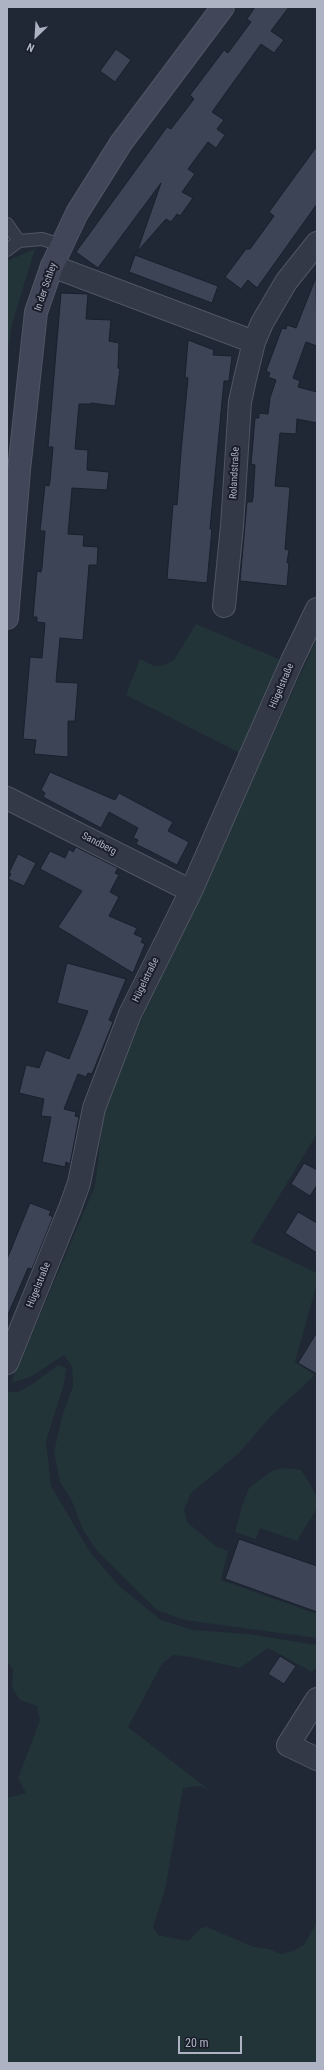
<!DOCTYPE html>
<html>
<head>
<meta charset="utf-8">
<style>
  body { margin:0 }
  #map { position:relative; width:324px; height:2070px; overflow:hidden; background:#202735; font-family:"Roboto Condensed",sans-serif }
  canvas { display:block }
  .frame { position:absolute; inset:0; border:8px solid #adb3c3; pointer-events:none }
  .north { position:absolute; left:16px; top:16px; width:40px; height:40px; -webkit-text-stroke:3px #191e2a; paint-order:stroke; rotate:205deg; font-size:11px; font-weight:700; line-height:16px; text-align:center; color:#adb3c3 }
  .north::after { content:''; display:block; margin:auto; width:14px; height:18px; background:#adb3c3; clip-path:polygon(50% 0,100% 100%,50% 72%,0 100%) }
  .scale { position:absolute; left:178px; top:2036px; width:64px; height:18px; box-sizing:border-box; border:2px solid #adb3c3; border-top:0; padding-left:5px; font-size:12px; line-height:14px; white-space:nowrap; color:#adb3c3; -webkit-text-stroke:3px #191e2a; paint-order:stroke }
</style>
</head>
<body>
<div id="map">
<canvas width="324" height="2070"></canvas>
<div class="frame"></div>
<div class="north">N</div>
<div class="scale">20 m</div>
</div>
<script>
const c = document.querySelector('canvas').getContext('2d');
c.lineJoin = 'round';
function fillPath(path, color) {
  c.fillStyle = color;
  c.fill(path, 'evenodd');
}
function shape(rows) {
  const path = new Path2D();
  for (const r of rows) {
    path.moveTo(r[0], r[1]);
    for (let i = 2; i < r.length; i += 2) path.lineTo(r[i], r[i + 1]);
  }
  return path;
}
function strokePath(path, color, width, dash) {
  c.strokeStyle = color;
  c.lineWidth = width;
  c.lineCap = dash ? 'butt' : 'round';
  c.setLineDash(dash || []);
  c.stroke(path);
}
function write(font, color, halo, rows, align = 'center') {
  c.font = font + ' "Roboto Condensed",sans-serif';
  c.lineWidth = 4;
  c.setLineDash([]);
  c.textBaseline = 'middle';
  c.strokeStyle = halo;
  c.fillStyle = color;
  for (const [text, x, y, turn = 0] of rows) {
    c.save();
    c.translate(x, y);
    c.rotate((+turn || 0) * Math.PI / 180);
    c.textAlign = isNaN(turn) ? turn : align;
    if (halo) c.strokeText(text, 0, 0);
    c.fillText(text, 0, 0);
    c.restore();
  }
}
fillPath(shape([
  [35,249,12,324,7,356,7,261],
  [196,624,281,660,240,753,126,695,140,659,154,666,164,665,174,660],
  [317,638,317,1134,251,1242,317,1273,317,1283,295,1362,315,1375,272,1415,238,1454,191,1493,184,1509,187,1522,217,1547,228,1551,221,1580,317,1614,317,1638,184,1620,157,1610,98,1552,83,1530,71,1499,60,1482,54,1452,62,1416,73,1386,72,1366,64,1355,32,1376,11,1383,95,1186,104,1109,159,977,247,782,255,774],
  [58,1365,66,1368,64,1384,46,1441,51,1486,90,1552,119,1586,161,1620,193,1630,248,1634,317,1645,317,1666,312,1672,268,1648,240,1668,191,1657,173,1655,162,1664,128,1727,209,1790,200,1786,183,1788,165,1890,153,1927,158,1935,188,1941,201,1928,207,1927,254,1947,269,1949,281,1954,293,1951,304,1945,317,1922,317,2063,7,2063,7,1798,26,1793,18,1778,40,1720,37,1706,20,1700,14,1691,12,1687,13,1670,7,1661,7,1392,18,1392,34,1383],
  [285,1468,301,1470,310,1484,317,1498,317,1508,297,1541,260,1528,256,1539,235,1532,242,1506,249,1488,273,1470]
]), '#223438');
const building = shape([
  [255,7,289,7,271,31,284,40,274,53,261,44,212,112,224,120,217,129,225,135,216,148,208,142,188,169,195,174,182,192,193,198,180,216,177,214,171,222,166,219,137,252,161,183,98,268,76,252,167,127,171,129,194,99,190,95,224,50,228,53,251,22,247,19,255,7],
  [116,49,131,60,115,82,100,71,116,49],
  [317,146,317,204,257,288,248,280,241,289,225,277,246,249,250,249,274,216,269,212,317,146],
  [135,255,218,286,212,303,129,272,135,255],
  [316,277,317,346,306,342,293,378,300,381,298,387,317,392,317,423,297,419,296,434,280,433,275,486,290,487,285,549,289,550,287,563,289,563,287,586,240,581,247,502,252,502,253,498,255,465,251,464,255,418,259,418,259,413,268,414,270,398,276,380,268,377,270,373,266,371,282,328,286,329,287,325,296,328,316,277],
  [61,293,88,294,86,319,111,320,109,341,119,343,118,368,120,369,115,406,91,403,91,404,79,404,75,449,88,450,87,470,109,472,107,490,72,488,68,534,84,535,83,546,98,547,97,565,89,565,83,640,60,638,56,682,78,683,75,721,68,721,68,757,34,754,36,740,23,739,30,657,42,658,45,623,37,622,37,617,33,617,37,571,41,572,42,567,45,531,40,531,45,485,49,486,50,481,53,447,48,447,61,293],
  [188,340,214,350,213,355,232,356,229,381,224,381,210,529,212,529,207,583,167,579,173,504,177,505,181,452,188,378,185,377,188,340],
  [50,772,115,800,119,793,173,822,168,831,189,842,177,865,136,844,138,840,133,838,138,828,109,812,101,828,43,797,45,793,41,790,50,772],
  [76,847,118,868,115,873,119,875,110,892,119,897,109,916,137,928,134,934,143,938,141,942,145,944,133,973,58,927,82,891,40,869,50,851,65,858,69,849,73,852,76,847],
  [18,854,36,863,24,886,8,879,11,874,9,873,18,854],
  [67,963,126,979,109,1020,113,1022,92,1074,88,1073,86,1077,78,1074,64,1109,76,1112,75,1116,79,1117,70,1164,66,1162,65,1167,42,1162,51,1117,41,1116,44,1099,19,1093,26,1065,39,1068,46,1050,69,1059,88,1011,57,1003,67,963],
  [304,1163,317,1170,317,1185,310,1196,291,1184,304,1163],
  [30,1203,51,1211,49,1215,53,1217,32,1269,28,1268,7,1317,7,1259,30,1203],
  [298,1212,317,1223,317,1253,285,1233,298,1212],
  [317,1332,317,1374,298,1363,317,1332],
  [239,1539,317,1566,317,1612,225,1579,239,1539],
  [280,1656,296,1666,284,1684,268,1674,280,1656]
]);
fillPath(building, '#3c4456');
strokePath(building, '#1a202d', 1);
const lane = shape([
  [7,224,19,241],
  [7,250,19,241,42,239,61,245]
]);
const street = shape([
  [52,266,254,342],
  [224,606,232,526,240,402,245,379,254,342,262,323,286,282,317,243],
  [7,798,191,891],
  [7,1363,70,1208,79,1183,94,1108,130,1014,191,891,292,661,317,609],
  [317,1699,288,1745,317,1759]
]);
const secondary = shape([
  [7,618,19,470,36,312,52,266,77,213,121,143,223,7]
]);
strokePath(lane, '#505664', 14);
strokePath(street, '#505664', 24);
strokePath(secondary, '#505664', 24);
strokePath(lane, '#333946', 12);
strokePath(street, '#333946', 22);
strokePath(secondary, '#414759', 22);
write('10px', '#adb3c3', '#191e2a', [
  ["In der Schley",46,287,-71],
  ["Rolandstraße",235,473,-87],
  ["Hügelstraße",282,686,-67],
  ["Sandberg",99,844,27],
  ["Hügelstraße",146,980,-64],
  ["Hügelstraße",39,1285,-68]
]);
</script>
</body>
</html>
